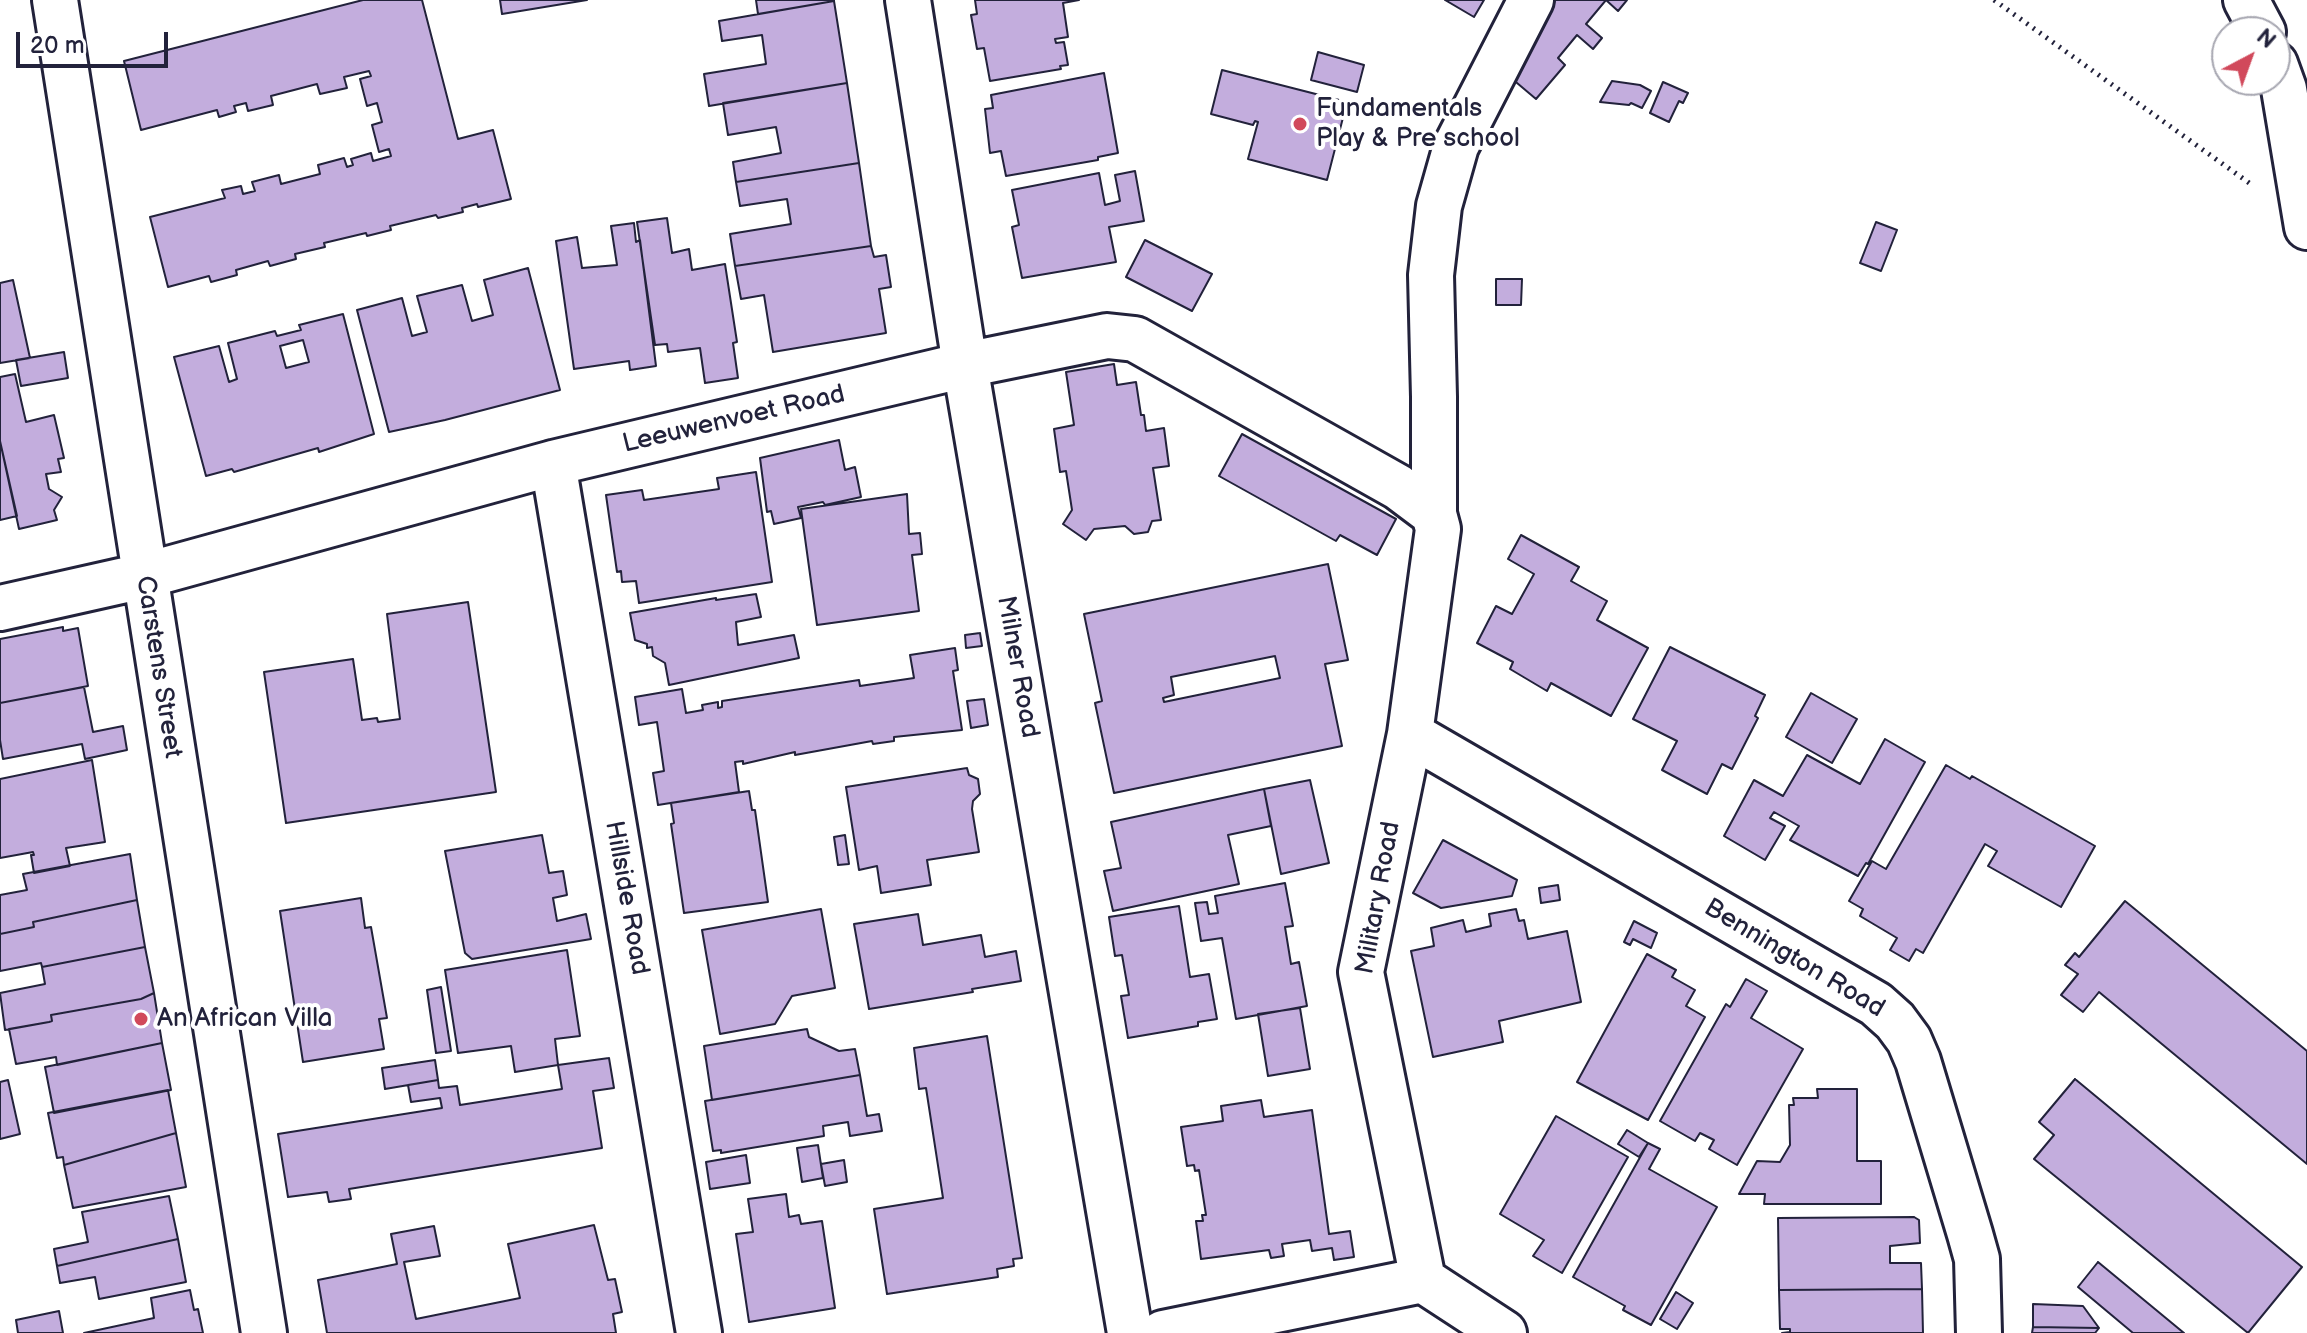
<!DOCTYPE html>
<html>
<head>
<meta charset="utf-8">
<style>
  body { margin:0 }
  #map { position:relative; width:2307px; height:1333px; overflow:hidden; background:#fff; font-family:"Balsamiq Sans",sans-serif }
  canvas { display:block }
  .north { position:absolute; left:2211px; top:16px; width:80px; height:80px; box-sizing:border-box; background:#fff; border:2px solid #a7a7b1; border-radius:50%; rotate:41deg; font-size:22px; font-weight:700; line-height:32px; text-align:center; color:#22223b }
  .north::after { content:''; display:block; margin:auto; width:28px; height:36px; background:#d1495b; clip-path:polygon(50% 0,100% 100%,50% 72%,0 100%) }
  .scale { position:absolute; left:16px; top:32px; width:152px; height:36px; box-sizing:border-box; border:4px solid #22223b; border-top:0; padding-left:10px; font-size:24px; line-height:28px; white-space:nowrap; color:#22223b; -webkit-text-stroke:6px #fff; paint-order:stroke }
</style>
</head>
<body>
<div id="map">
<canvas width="2307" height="1333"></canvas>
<div class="north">N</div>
<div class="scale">20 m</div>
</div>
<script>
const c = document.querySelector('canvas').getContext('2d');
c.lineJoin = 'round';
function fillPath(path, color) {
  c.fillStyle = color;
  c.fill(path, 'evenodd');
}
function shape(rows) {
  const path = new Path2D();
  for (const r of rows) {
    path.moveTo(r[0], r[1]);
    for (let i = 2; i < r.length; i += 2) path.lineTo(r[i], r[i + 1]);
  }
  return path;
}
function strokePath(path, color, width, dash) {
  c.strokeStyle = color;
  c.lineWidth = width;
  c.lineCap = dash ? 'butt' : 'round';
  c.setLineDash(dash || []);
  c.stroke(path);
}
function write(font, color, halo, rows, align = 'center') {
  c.font = font + ' "Balsamiq Sans",sans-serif';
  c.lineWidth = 8;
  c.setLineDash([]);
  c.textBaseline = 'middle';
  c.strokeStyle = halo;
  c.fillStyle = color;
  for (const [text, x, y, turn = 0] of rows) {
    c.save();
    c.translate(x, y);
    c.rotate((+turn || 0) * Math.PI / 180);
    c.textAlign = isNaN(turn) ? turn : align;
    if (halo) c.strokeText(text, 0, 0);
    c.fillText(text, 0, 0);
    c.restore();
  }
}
const building = shape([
  [363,0,422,0,458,139,493,130,511,199,478,207,477,204,462,208,463,212,438,218,436,215,390,226,391,230,367,236,366,233,324,243,325,247,295,254,296,259,270,266,268,261,236,270,237,275,211,282,209,276,168,287,150,217,225,198,222,190,241,186,243,194,255,191,252,182,279,175,281,184,320,174,318,165,344,158,347,167,353,165,351,159,371,153,373,161,391,156,389,149,379,152,372,125,382,122,377,103,367,106,360,79,371,76,369,71,344,77,347,88,320,94,317,84,271,96,273,105,248,111,246,103,234,106,236,112,219,117,217,110,141,130,124,61,363,0],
  [500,0,587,0,502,14,500,0],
  [756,0,834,0,834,1,758,14,756,0],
  [975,0,1079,0,1063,3,1068,37,1055,39,1056,43,1064,42,1068,65,1060,66,1061,69,990,81,984,48,977,49,971,15,977,14,975,0],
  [1445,0,1484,0,1474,17,1445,0],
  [1550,0,1627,0,1618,11,1606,0,1586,24,1602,38,1593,49,1577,35,1558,58,1565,65,1536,99,1504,72,1550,0],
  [834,1,847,83,709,106,704,74,766,64,762,35,722,41,719,21,834,1],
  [1318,52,1364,65,1357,92,1311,80,1318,52],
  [1222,70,1347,102,1327,180,1248,159,1258,122,1255,121,1253,125,1211,114,1222,70],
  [1104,73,1118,153,1098,157,1098,160,1006,176,1001,151,990,153,985,109,993,108,991,95,1104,73],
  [1612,81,1640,85,1651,91,1642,108,1631,103,1629,105,1600,102,1612,81],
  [1663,82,1688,93,1683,103,1679,101,1669,122,1650,113,1663,82],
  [847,83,859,163,736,182,733,162,781,153,776,127,728,135,723,103,847,83],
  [859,163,871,246,735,266,730,234,791,224,787,199,740,206,736,182,859,163],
  [1135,171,1144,221,1109,227,1116,262,1022,278,1012,227,1019,225,1012,190,1099,173,1105,205,1120,201,1115,175,1135,171],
  [667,218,672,253,689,249,692,270,725,264,737,342,733,343,738,378,705,383,700,348,668,352,667,344,655,345,637,222,667,218],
  [1876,222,1897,230,1881,271,1860,263,1876,222],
  [634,223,636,242,640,240,656,366,630,370,629,361,574,369,556,241,577,237,582,268,617,265,611,226,634,223],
  [1145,240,1212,274,1192,311,1126,277,1145,240],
  [871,246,874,257,886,255,891,287,879,289,886,333,773,352,764,295,741,299,735,266,871,246],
  [528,268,560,390,445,420,389,432,357,310,402,298,412,336,427,332,417,296,462,285,472,321,493,315,484,280,528,268],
  [1496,279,1522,279,1521,305,1496,305,1496,279],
  [13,280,30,358,0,363,0,283,13,280],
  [343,314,374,434,319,452,318,448,234,472,232,469,206,476,174,357,219,346,229,382,237,379,228,343,275,331,277,336,301,330,299,325,343,314],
  [303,340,309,362,286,368,280,346,303,340],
  [64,352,68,378,21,386,16,360,64,352],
  [1114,364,1117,385,1136,382,1141,415,1144,415,1146,431,1164,428,1169,466,1153,468,1161,520,1152,521,1148,532,1134,534,1125,526,1094,529,1086,540,1063,524,1072,510,1066,471,1060,472,1054,429,1074,425,1066,372,1114,364],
  [15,374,26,422,54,415,64,458,58,459,61,472,46,474,49,489,62,497,54,510,57,520,19,529,0,441,0,377,15,374],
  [1242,434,1396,519,1377,555,1340,535,1336,541,1219,476,1242,434],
  [839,440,845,470,855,467,861,497,825,505,823,502,798,507,801,518,774,524,771,511,767,512,760,458,839,440],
  [0,441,17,516,0,520,0,441],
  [756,472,772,582,639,603,636,581,622,582,621,571,617,572,606,495,642,490,644,500,719,489,717,478,756,472],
  [907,494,909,534,920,533,922,554,912,555,919,611,817,625,801,509,907,494],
  [1521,535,1579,567,1571,581,1607,601,1597,620,1648,648,1611,716,1551,683,1547,691,1510,669,1513,662,1477,643,1496,606,1512,614,1534,574,1508,559,1521,535],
  [1328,564,1348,660,1325,664,1342,746,1114,793,1095,703,1102,701,1084,614,1328,564],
  [1275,656,1280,678,1164,702,1163,698,1174,695,1171,677,1275,656],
  [756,594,761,617,736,622,738,645,794,635,799,658,669,685,665,663,653,656,652,647,647,648,647,644,635,640,630,613,716,598,716,600,756,594],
  [468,602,496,792,286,823,264,672,353,659,362,720,377,718,378,722,400,719,387,614,468,602],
  [63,627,63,631,78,628,88,686,0,703,0,639,63,627],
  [980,633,982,646,966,648,965,635,980,633],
  [1670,647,1765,695,1755,716,1758,718,1732,769,1722,764,1707,794,1662,770,1677,741,1633,719,1670,647],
  [955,648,958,670,953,671,962,730,894,737,894,741,873,744,872,741,795,755,795,752,743,764,743,761,735,762,739,792,658,805,653,773,664,771,657,722,639,725,635,697,682,689,686,713,703,710,702,705,718,702,718,708,722,707,722,701,859,680,860,686,914,678,910,655,955,648],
  [84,687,93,732,123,726,127,750,85,759,82,744,3,759,0,740,0,703,84,687],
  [1811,693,1857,719,1832,763,1786,737,1811,693],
  [984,699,988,725,971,728,967,701,984,699],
  [1885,739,1925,762,1868,864,1866,863,1858,876,1790,840,1799,826,1774,812,1770,818,1785,826,1765,860,1724,836,1754,780,1783,796,1807,755,1860,784,1885,739],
  [92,760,105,842,66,848,70,866,34,873,31,855,34,855,33,852,0,858,0,779,92,760],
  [1946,765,1970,779,1972,776,2095,846,2061,907,1988,866,1997,851,1985,844,1923,953,1916,949,1909,961,1890,950,1897,938,1860,916,1863,909,1849,901,1872,861,1886,869,1946,765],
  [967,768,969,775,978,779,980,794,973,801,972,809,979,852,927,860,931,885,881,893,877,866,859,870,846,787,967,768],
  [1310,780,1329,863,1281,874,1264,789,1310,780],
  [1264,789,1271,826,1228,835,1239,884,1113,911,1104,871,1121,868,1111,822,1264,789],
  [749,791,752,810,755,810,768,902,684,913,671,824,674,823,671,803,749,791],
  [542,835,549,873,563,871,567,895,553,898,557,921,586,914,591,939,472,959,465,953,445,851,542,835],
  [845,835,849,864,838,865,834,837,845,835],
  [1443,840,1517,880,1512,896,1441,908,1413,893,1443,840],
  [130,854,137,900,33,922,34,927,0,934,0,895,27,890,23,874,130,854],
  [1285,883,1293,926,1285,927,1291,964,1299,962,1307,1006,1236,1019,1222,938,1201,941,1195,903,1207,902,1209,914,1218,913,1215,896,1285,883],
  [1558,885,1560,900,1541,903,1539,888,1558,885],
  [361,898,365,928,371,927,387,1018,379,1019,384,1049,303,1062,280,911,361,898],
  [137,900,145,947,42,967,41,963,0,971,0,934,34,927,33,922,137,900],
  [2125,901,2307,1051,2307,1164,2099,992,2083,1012,2061,995,2078,974,2065,965,2075,953,2079,957,2125,901],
  [1179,906,1190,977,1209,974,1217,1019,1198,1022,1198,1026,1128,1038,1121,996,1129,995,1122,955,1115,956,1109,917,1179,906],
  [821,909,835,988,792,996,775,1024,720,1034,702,930,821,909],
  [1516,909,1519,921,1524,920,1528,939,1567,931,1581,1002,1499,1021,1503,1042,1433,1057,1411,951,1434,946,1431,928,1463,920,1466,932,1491,926,1489,914,1516,909],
  [918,914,923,945,981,935,985,957,1016,951,1021,981,972,989,973,992,869,1009,854,924,918,914],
  [1634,921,1657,933,1651,948,1633,939,1630,945,1624,942,1634,921],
  [145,947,154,993,141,999,51,1015,52,1021,49,1022,5,1030,0,993,45,984,42,967,145,947],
  [567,950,580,1036,555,1039,558,1065,515,1072,511,1046,458,1053,445,970,567,950],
  [1647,954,1676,970,1672,977,1695,990,1686,1006,1705,1017,1648,1120,1577,1082,1647,954],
  [1746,979,1767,991,1751,1018,1803,1049,1737,1165,1709,1149,1714,1140,1700,1133,1695,1141,1660,1121,1726,1004,1730,1007,1746,979],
  [441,987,451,1051,436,1053,427,990,441,987],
  [154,993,162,1043,57,1065,56,1057,16,1064,9,1029,49,1022,52,1021,51,1015,141,999,154,993],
  [1300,1008,1310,1069,1268,1076,1258,1014,1300,1008],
  [807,1029,809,1037,839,1051,855,1049,860,1075,712,1100,704,1046,807,1029],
  [987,1036,1022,1258,1013,1259,1014,1266,997,1269,998,1277,887,1294,874,1209,943,1198,926,1088,919,1089,914,1048,987,1036],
  [162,1043,171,1090,54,1113,45,1067,162,1043],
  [609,1058,614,1088,593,1091,602,1148,349,1189,351,1199,329,1202,327,1192,288,1197,278,1134,442,1108,440,1098,411,1102,408,1085,438,1080,439,1088,457,1086,460,1105,562,1089,558,1065,609,1058],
  [435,1060,438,1080,385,1089,382,1068,435,1060],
  [860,1075,867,1116,879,1114,882,1131,850,1136,848,1122,823,1126,824,1136,721,1153,721,1150,713,1151,705,1101,860,1075],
  [2075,1079,2302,1267,2248,1333,2034,1159,2054,1135,2039,1122,2075,1079],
  [8,1080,20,1134,0,1139,0,1082,8,1080],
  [1817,1089,1857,1089,1857,1161,1881,1161,1881,1204,1764,1204,1765,1194,1739,1194,1757,1161,1780,1162,1790,1145,1789,1105,1794,1105,1793,1098,1818,1098,1817,1089],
  [168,1090,176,1133,64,1165,63,1157,57,1158,48,1113,168,1090],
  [1261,1100,1264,1117,1312,1110,1329,1234,1350,1231,1354,1257,1334,1260,1332,1248,1312,1251,1310,1240,1282,1244,1284,1256,1271,1258,1269,1250,1201,1259,1196,1221,1203,1221,1202,1215,1206,1215,1199,1170,1195,1171,1194,1165,1187,1166,1181,1127,1223,1121,1221,1106,1261,1100],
  [1556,1116,1628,1157,1562,1273,1533,1256,1544,1240,1500,1214,1556,1116],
  [1627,1130,1648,1143,1639,1157,1618,1144,1627,1130],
  [176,1133,186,1187,73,1208,64,1165,176,1133],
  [1648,1143,1660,1149,1649,1169,1717,1207,1651,1325,1623,1310,1625,1306,1573,1277,1648,1143],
  [818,1145,823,1178,802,1182,797,1148,818,1145],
  [746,1155,750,1183,710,1189,706,1162,746,1155],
  [844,1160,847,1182,825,1186,821,1164,844,1160],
  [786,1194,789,1217,799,1215,801,1224,822,1221,835,1308,749,1322,736,1234,753,1232,748,1199,786,1194],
  [169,1196,178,1239,57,1266,54,1249,88,1242,82,1212,169,1196],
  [1914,1217,1919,1220,1920,1243,1890,1246,1890,1263,1921,1263,1922,1289,1779,1290,1778,1218,1914,1217],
  [594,1225,608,1280,615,1279,622,1312,613,1314,616,1333,327,1333,318,1280,397,1264,391,1234,434,1226,440,1256,404,1262,416,1319,520,1298,508,1244,594,1225],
  [178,1239,186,1282,99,1299,95,1277,60,1283,57,1266,178,1239],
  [2098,1262,2184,1333,2133,1333,2078,1287,2098,1262],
  [1922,1289,1923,1333,1782,1333,1790,1332,1790,1329,1780,1329,1779,1290,1922,1289],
  [190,1290,194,1310,198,1309,203,1333,84,1333,154,1318,151,1298,190,1290],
  [1676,1292,1693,1303,1677,1329,1660,1319,1676,1292],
  [2033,1304,2083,1306,2099,1328,2033,1327,2033,1304],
  [59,1311,63,1333,18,1333,16,1320,59,1311],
  [2033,1327,2099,1328,2095,1333,2032,1333,2033,1327]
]);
fillPath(building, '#c3addd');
strokePath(building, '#22223b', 2);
const minor = shape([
  [55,0,264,1333],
  [908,0,965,365,1130,1333],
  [2246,0,2263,32],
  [2275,64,2284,89,2307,227],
  [553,463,699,1333],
  [0,608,143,576,553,463,965,365,1107,336,1135,339,1398,487,1434,514],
  [1410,734,1876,1004,1895,1021,1909,1040,1918,1061,1970,1234,1977,1259,1979,1333],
  [1163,1333,1423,1280],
  [1504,1333,1423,1280,1361,972,1410,734,1438,529,1434,514,1434,397,1431,275,1439,206,1456,146,1531,0]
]);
strokePath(minor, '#22223b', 50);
strokePath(shape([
  [1994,0,2252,185]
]), '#22223b', 5, [2, 6]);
strokePath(minor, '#fff', 44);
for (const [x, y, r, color] of [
  [1300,124,8,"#d1495b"],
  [141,1019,8,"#d1495b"]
]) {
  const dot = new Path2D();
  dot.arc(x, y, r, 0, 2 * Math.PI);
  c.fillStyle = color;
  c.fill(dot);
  strokePath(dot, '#fff', 3);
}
write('26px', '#22223b', '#fff', [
  ["Fundamentals",1316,109],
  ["Play & Pre school",1316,139],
  ["An African Villa",157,1019]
], 'left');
write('26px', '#22223b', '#fff', [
  ["Leeuwenvoet Road",734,420,-13],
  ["Carstens Street",158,667,81],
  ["Milner Road",1017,667,80],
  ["Hillside Road",626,898,80],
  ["Military Road",1379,898,-80],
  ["Bennington Road",1794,959,31]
]);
</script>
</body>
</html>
